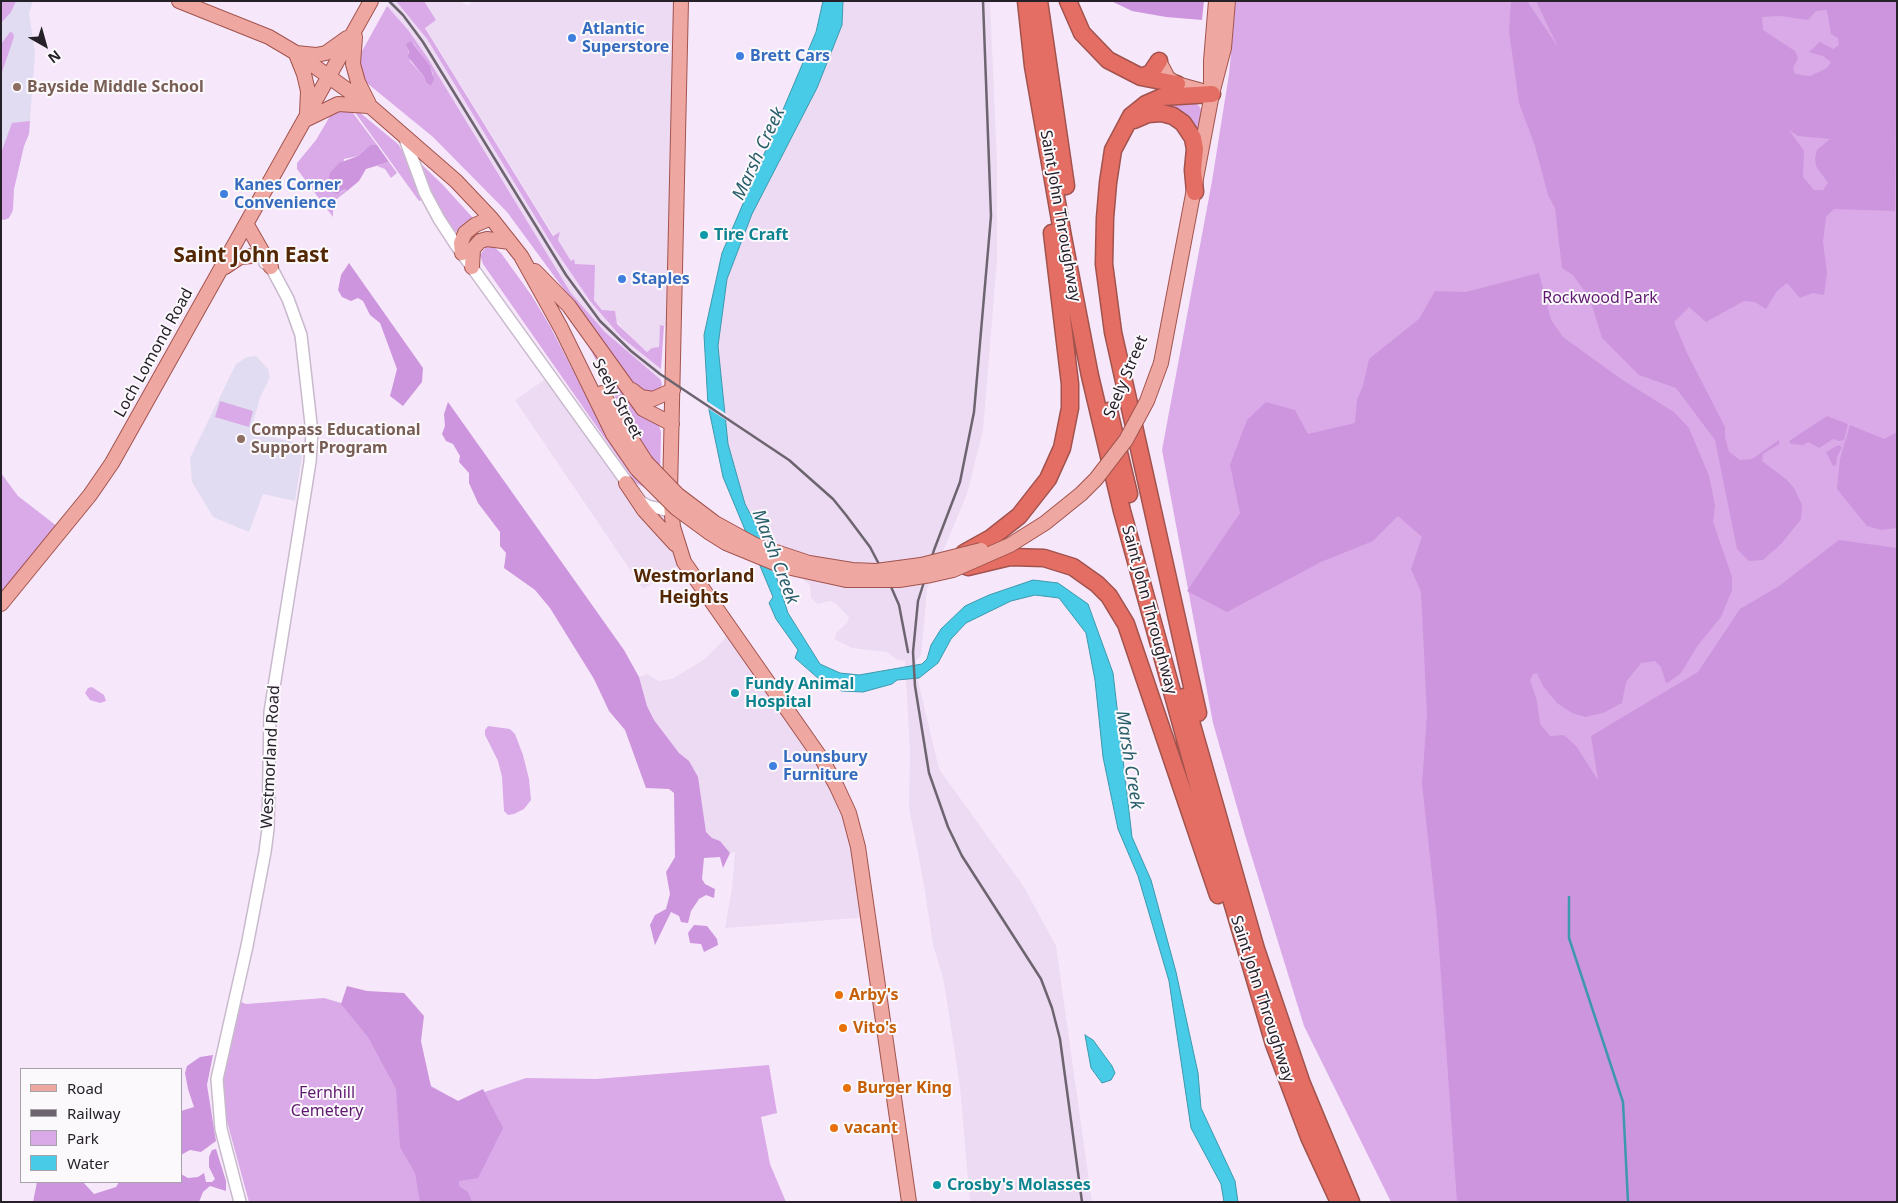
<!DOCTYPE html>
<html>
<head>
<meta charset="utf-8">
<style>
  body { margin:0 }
  #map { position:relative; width:1898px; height:1203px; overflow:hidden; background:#f6e8fa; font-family:"Noto Sans",sans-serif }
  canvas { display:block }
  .frame { position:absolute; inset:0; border:2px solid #262128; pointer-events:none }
  .legend { position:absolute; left:20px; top:1068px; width:162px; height:115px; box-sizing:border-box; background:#fcf9fd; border:1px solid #a6a3a8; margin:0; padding:6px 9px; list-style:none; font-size:15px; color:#262128 }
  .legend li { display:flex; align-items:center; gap:10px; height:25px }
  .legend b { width:25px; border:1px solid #a6a3a8 }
  .north { position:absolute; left:20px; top:20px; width:50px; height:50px; -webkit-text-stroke:4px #fcf9fd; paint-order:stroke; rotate:142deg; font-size:14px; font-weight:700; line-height:20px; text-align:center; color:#262128 }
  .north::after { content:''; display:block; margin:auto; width:18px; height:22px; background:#262128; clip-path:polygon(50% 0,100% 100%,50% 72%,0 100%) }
</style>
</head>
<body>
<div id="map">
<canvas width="1898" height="1203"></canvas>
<div class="frame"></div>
<ul class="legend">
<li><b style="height:6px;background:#efa8a1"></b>Road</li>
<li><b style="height:6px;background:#6c646f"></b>Railway</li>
<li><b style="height:14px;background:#daaae8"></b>Park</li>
<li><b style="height:14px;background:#47cbe6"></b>Water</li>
</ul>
<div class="north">N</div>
</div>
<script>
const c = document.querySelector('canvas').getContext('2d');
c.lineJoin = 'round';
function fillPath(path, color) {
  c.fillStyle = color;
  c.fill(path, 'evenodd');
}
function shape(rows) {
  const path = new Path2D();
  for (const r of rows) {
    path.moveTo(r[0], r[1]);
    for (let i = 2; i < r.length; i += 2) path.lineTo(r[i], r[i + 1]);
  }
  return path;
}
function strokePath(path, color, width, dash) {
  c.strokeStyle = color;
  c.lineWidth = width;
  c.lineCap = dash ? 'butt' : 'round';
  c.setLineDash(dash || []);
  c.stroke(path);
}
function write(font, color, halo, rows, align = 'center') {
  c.font = font + ' "Noto Sans",sans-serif';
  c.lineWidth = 4;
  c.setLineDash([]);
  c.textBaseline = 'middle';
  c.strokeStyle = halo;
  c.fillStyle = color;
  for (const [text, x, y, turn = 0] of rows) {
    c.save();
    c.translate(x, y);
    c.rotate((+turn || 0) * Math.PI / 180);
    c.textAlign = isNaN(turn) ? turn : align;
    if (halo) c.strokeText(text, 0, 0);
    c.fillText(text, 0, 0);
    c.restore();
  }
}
fillPath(shape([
  [391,1,396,1,427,39,554,248,590,301,621,337,661,369,661,380,605,332,571,293,427,57,409,31,387,6],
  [424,1,459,1,469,6,472,1,681,1,674,328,660,326,659,348,648,352,630,337,615,319,603,310,594,300,575,264,574,259,571,261,558,240,560,233,554,236,425,27,436,20],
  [843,1,990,1,997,164,997,260,983,430,967,494,927,589,921,656,916,660,919,685,939,769,1024,887,1056,946,1092,1202,970,1202,960,1087,950,1021,943,977,933,945,924,885,909,807,910,750,905,661,898,660,887,652,852,648,834,639,837,632,847,623,849,617,834,602,829,601,818,604,811,598,810,585,796,574,765,542,745,504,728,444,718,346,727,279,752,214,817,88,842,25],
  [550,376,641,502,670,511,684,562,643,589,515,400],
  [732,631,837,787,868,917,725,928,732,888,735,852,730,853,720,841,712,838,706,832,701,798,689,762,679,753,654,720,647,706,639,677,647,674,659,681,672,679,705,659]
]), '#eddaf3');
fillPath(shape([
  [1,1,33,1,29,13,35,53,29,134,24,146,14,189,12,213,9,218,4,220,1,219],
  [256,356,268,369,270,377,260,398,251,430,257,434,304,444,295,501,263,494,249,532,213,517,192,482,190,458,236,364,247,357]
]), '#e1dcf1');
fillPath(shape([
  [1,1,16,1,11,12,1,23],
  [396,1,424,1,436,20,425,28,553,236,560,232,558,240,571,261,574,259,575,264,595,265,594,300,602,310,615,311,617,324,647,352,652,348,659,347,660,325,664,326,661,369,621,337,590,301,554,248,427,39],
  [1236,1,1897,1,1897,1202,1391,1202,1304,1026,1245,835,1213,723,1162,450,1212,181,1229,74],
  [387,6,409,31,427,57,571,293,605,332,661,380,662,385,657,391,648,394,632,382,507,212,433,137,362,79,360,68,361,53],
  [413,43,430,67,433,74,431,86,426,83,424,77,410,61,408,49],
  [10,32,13,33,14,37,1,75,1,44],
  [1195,102,1200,107,1202,113,1198,133,1161,104],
  [341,110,353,113,377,145,370,145,358,156,344,159,340,193,345,189,347,191,333,202,333,217,297,169,297,163,316,140,330,116],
  [354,111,358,111,398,144,408,160,425,199,419,201],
  [30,121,29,134,24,146,14,189,13,210,9,218,4,220,1,219,1,153,12,123],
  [389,162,397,173,391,178,385,169,377,166],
  [420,163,442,184,474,219,453,234,432,199],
  [486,247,494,247,501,253,532,296,550,326,603,429,632,473,652,457,628,422,586,341,658,422,661,432,660,480,649,490,636,483,483,264,480,255],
  [220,401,253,411,249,427,215,417],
  [1,473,18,496,62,530,1,604],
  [92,687,104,695,106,701,100,703,90,700,85,693,88,688],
  [488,726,510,729,515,734,523,755,529,779,531,800,524,809,514,814,508,815,504,811,502,777,498,761,485,735,485,730],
  [324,998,413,1024,431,1086,458,1101,526,1078,596,1079,769,1065,777,1113,761,1117,770,1164,786,1202,249,1202,225,1114,223,1081,241,1002,246,1004]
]), '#daaae8');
fillPath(shape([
  [1111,1,1204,1,1202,20,1166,17,1132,11],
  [1511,1,1527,1,1558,47,1536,1,1897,1,1895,211,1834,209,1826,217,1823,242,1827,273,1824,295,1813,293,1800,298,1787,283,1777,291,1766,309,1755,302,1744,301,1706,322,1689,307,1674,322,1687,353,1725,427,1725,437,1729,452,1740,460,1752,459,1779,440,1779,444,1763,454,1762,461,1786,479,1794,488,1802,505,1801,519,1782,543,1763,560,1749,561,1737,549,1715,440,1676,388,1639,375,1602,338,1590,299,1573,275,1562,268,1555,208,1548,195,1535,146,1519,103,1509,31],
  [1827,10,1831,34,1838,38,1839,45,1833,49,1820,42,1809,52,1823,56,1831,62,1827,68,1810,76,1795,74,1793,68,1798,58,1795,51,1763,30,1762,17,1780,16,1808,20,1816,11],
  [1789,130,1798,136,1830,139,1817,150,1815,158,1816,166,1828,183,1823,190,1814,190,1803,177,1804,151],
  [411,41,430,66,434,79,431,86,426,83,424,77,408,57,409,52,406,44],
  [370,145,377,145,389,162,366,169,359,181,347,191,345,189,337,194,331,191,328,181,330,173,339,163,358,156],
  [349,263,423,368,422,382,403,406,390,396,397,369,380,323,370,315,363,301,358,298,351,301,342,297,338,290,341,275],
  [1539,273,1551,320,1563,337,1621,379,1674,412,1689,428,1709,476,1715,505,1713,522,1732,577,1732,590,1721,617,1698,645,1681,673,1669,682,1666,683,1661,667,1655,661,1641,663,1626,682,1622,703,1603,713,1585,717,1572,713,1557,703,1543,686,1537,673,1533,674,1530,680,1537,701,1540,724,1550,736,1564,735,1576,746,1598,780,1591,736,1698,672,1740,609,1779,586,1839,540,1897,548,1897,1202,1457,1202,1437,920,1422,784,1427,714,1421,592,1411,569,1422,537,1398,516,1373,541,1321,562,1227,612,1187,591,1240,513,1230,465,1247,420,1266,402,1295,410,1308,434,1355,423,1357,400,1363,386,1369,359,1419,319,1435,291,1466,292],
  [448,402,624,650,639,677,647,706,654,720,679,753,689,761,698,777,706,832,712,838,720,841,730,853,723,868,720,857,704,858,702,879,705,884,715,889,714,898,706,895,699,899,691,911,688,923,681,922,679,916,671,912,655,945,650,925,655,915,666,909,670,894,666,872,675,857,674,793,669,789,646,788,625,730,609,711,594,679,550,608,535,590,504,568,506,553,500,546,500,532,478,503,469,483,469,473,459,462,460,456,453,444,446,441,442,434,445,426,444,414],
  [1827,416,1848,424,1844,440,1839,441,1833,439,1819,448,1808,442,1803,445,1791,444,1789,441],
  [1850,425,1884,439,1897,432,1897,528,1881,530,1867,526,1837,489,1840,459],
  [1838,445,1842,447,1837,457,1836,465,1833,466,1826,452],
  [694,925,707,926,717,939,718,945,704,952,701,944,690,943,688,933],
  [347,986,367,991,404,993,424,1016,421,1041,431,1087,458,1101,483,1089,503,1128,478,1178,459,1181,459,1186,468,1192,472,1202,420,1202,415,1173,400,1147,396,1089,368,1037,341,1004],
  [213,1055,207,1085,216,1141,201,1152,190,1150,181,1155,181,1111,194,1107,188,1089,185,1073,187,1066,200,1057],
  [216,1149,226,1181,226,1191,210,1186,203,1192,199,1202,33,1202,37,1182,83,1182,94,1194,116,1187,119,1182,181,1182,181,1174,188,1178,198,1177,204,1173,206,1182,212,1182,215,1179,209,1167,209,1157,212,1150]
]), '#cd95dd');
const water = shape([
  [823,1,843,1,842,25,817,88,752,214,727,279,718,346,728,444,745,504,765,542,788,613,820,664,840,673,859,675,922,664,927,659,931,645,941,629,965,606,989,595,1033,580,1058,583,1088,604,1113,673,1132,837,1151,880,1176,972,1198,1073,1201,1108,1235,1181,1238,1202,1224,1202,1221,1184,1191,1128,1169,981,1138,876,1118,829,1103,757,1095,680,1086,633,1059,598,1035,595,1011,601,966,623,951,639,938,663,919,678,897,680,892,684,863,692,842,691,827,686,795,658,798,650,776,619,769,603,773,597,723,477,708,405,704,335,722,253,816,32,823,1],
  [1085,1035,1093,1040,1112,1066,1115,1073,1111,1080,1102,1083,1091,1068,1085,1035]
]);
fillPath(water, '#47cbe6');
strokePath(water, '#3d98ad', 1);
fillPath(shape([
  [705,400,728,415,729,422,706,407]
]), '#f6e8fa');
strokePath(shape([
  [1569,897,1569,938,1623,1102,1628,1202]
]), '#3d98ad', 2.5);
const minor = shape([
  [404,136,425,193,439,219,456,245,641,502,648,506,670,511],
  [240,1202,221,1129,217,1079,247,946,265,852,268,829,270,712,310,462,312,433,301,335,288,299,271,267,265,263]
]);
const major = shape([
  [179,1,269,37,296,53,371,107,456,181,491,218,521,256,561,328,613,434,637,469],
  [681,1,670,493,673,527,684,562,823,761,837,787,849,813,858,847,909,1202],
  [355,37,353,64,358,82,369,104],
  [296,53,316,55,326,53,347,38],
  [296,54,304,74,308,91,307,113],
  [1159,61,1168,78,1177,84,1206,92],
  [1211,83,1211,61,1216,1],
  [307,119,338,104,368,106],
  [247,225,271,267],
  [462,253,461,243,465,233,475,225,491,218],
  [225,267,240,257,252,256],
  [472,267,473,249,480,241,487,239,510,242],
  [535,271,569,306,643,409,672,424],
  [1161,363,1212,94,1224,48,1228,1],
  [632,390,641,397,653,399,673,390],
  [602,393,646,462],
  [626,483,644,510,675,544],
  [1,604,90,495,112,463,371,1]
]);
const highway = shape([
  [1026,1,1033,66,1063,237,1090,376,1122,511,1204,807,1274,1044,1309,1137,1339,1202],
  [1039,1,1066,186],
  [1068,1,1082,33,1108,60,1141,77,1177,84],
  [1141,77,1151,73,1159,61],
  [1134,120,1148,114,1162,113,1173,116,1183,123,1193,138,1195,149,1193,170,1195,192],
  [1109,411,1129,494],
  [964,553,991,538,1019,516,1048,479,1062,448,1070,408,1070,384,1052,233],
  [968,567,1010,557,1044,558,1073,567,1097,584,1109,596,1126,624,1218,895],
  [1184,697,1256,949,1302,1084,1351,1202],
  [1198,713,1113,332,1104,264,1105,218,1108,183,1113,150,1131,116,1146,104,1162,97,1212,94]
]);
strokePath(minor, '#c8bacc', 14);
strokePath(major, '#a2534e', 16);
strokePath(highway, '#a2534e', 19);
strokePath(minor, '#fff', 11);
strokePath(major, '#efa8a1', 14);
strokePath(highway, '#e46e63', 16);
strokePath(shape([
  [389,1,403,15,423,42,566,275,600,321,631,351,660,374,789,460,833,499,846,515,870,547,892,589,899,605,908,652],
  [983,1,991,216,974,412,960,482,934,550,918,601,913,652,915,686,929,773,948,827,962,856,1041,979,1052,1008,1060,1039,1082,1202]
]), '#6c646f', 2.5);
const majorBridge = shape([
  [646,462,678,495,715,523,755,545,809,563,852,570,876,571,921,565,981,550],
  [637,469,676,508,710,533,726,543,782,566,846,580,899,580,931,575,953,570,1010,545,1045,523,1081,494,1096,479,1126,440,1147,401,1161,363]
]);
strokePath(majorBridge, '#a2534e', 16, []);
strokePath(majorBridge, '#efa8a1', 14);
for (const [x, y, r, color] of [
  [572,38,5,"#3f7fe0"],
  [740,56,5,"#3f7fe0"],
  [17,87,5,"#8d6e63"],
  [224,194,5,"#3f7fe0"],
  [704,235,5,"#0f9aa8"],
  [622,279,5,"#3f7fe0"],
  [241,439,5,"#8d6e63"],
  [735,693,5,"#0f9aa8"],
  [773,766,5,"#3f7fe0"],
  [839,995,5,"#e8710a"],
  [843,1028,5,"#e8710a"],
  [847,1088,5,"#e8710a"],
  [834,1128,5,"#e8710a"],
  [937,1185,5,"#0f9aa8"]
]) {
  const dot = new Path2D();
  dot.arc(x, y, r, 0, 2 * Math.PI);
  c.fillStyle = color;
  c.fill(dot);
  strokePath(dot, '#fcf9fd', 2);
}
write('bold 16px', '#366cbe', '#fcf9fd', [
  ["Atlantic",582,29],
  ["Superstore",582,47],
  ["Brett Cars",750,56],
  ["Kanes Corner",234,185],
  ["Convenience",234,203],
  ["Staples",632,279],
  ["Lounsbury",783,757],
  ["Furniture",783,775]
], 'left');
write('bold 16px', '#785e54', '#fcf9fd', [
  ["Bayside Middle School",27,87],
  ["Compass Educational",251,430],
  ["Support Program",251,448]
], 'left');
write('16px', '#262128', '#fcf9fd', [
  ["Saint John Throughway",1060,216,80],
  ["Loch Lomond Road",154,353,-61],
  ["Seely Street",1126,377,-67],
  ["Seely Street",617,399,62],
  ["Saint John Throughway",1149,610,75],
  ["Westmorland Road",271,757,-87],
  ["Saint John Throughway",1262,999,72]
]);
write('bold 16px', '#0d838f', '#fcf9fd', [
  ["Tire Craft",714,235],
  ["Fundy Animal",745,684],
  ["Hospital",745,702],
  ["Crosby's Molasses",947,1185]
], 'left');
write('16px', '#5e196f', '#fcf9fd', [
  ["Rockwood Park",1600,298],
  ["Fernhill",327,1093],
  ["Cemetery",327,1111]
]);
write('bold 16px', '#c56008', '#fcf9fd', [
  ["Arby's",849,995],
  ["Vito's",853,1028],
  ["Burger King",857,1088],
  ["vacant",844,1128]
], 'left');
write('italic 18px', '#295e6a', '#fcf9fd', [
  ["Marsh Creek",759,154,-65],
  ["Marsh Creek",775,557,69],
  ["Marsh Creek",1129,760,81]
]);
write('bold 18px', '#542704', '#fcf9fd', [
  ["Westmorland",694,577],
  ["Heights",694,598]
]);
write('bold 21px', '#542704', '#fcf9fd', [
  ["Saint John East",251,256]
]);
</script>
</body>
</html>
